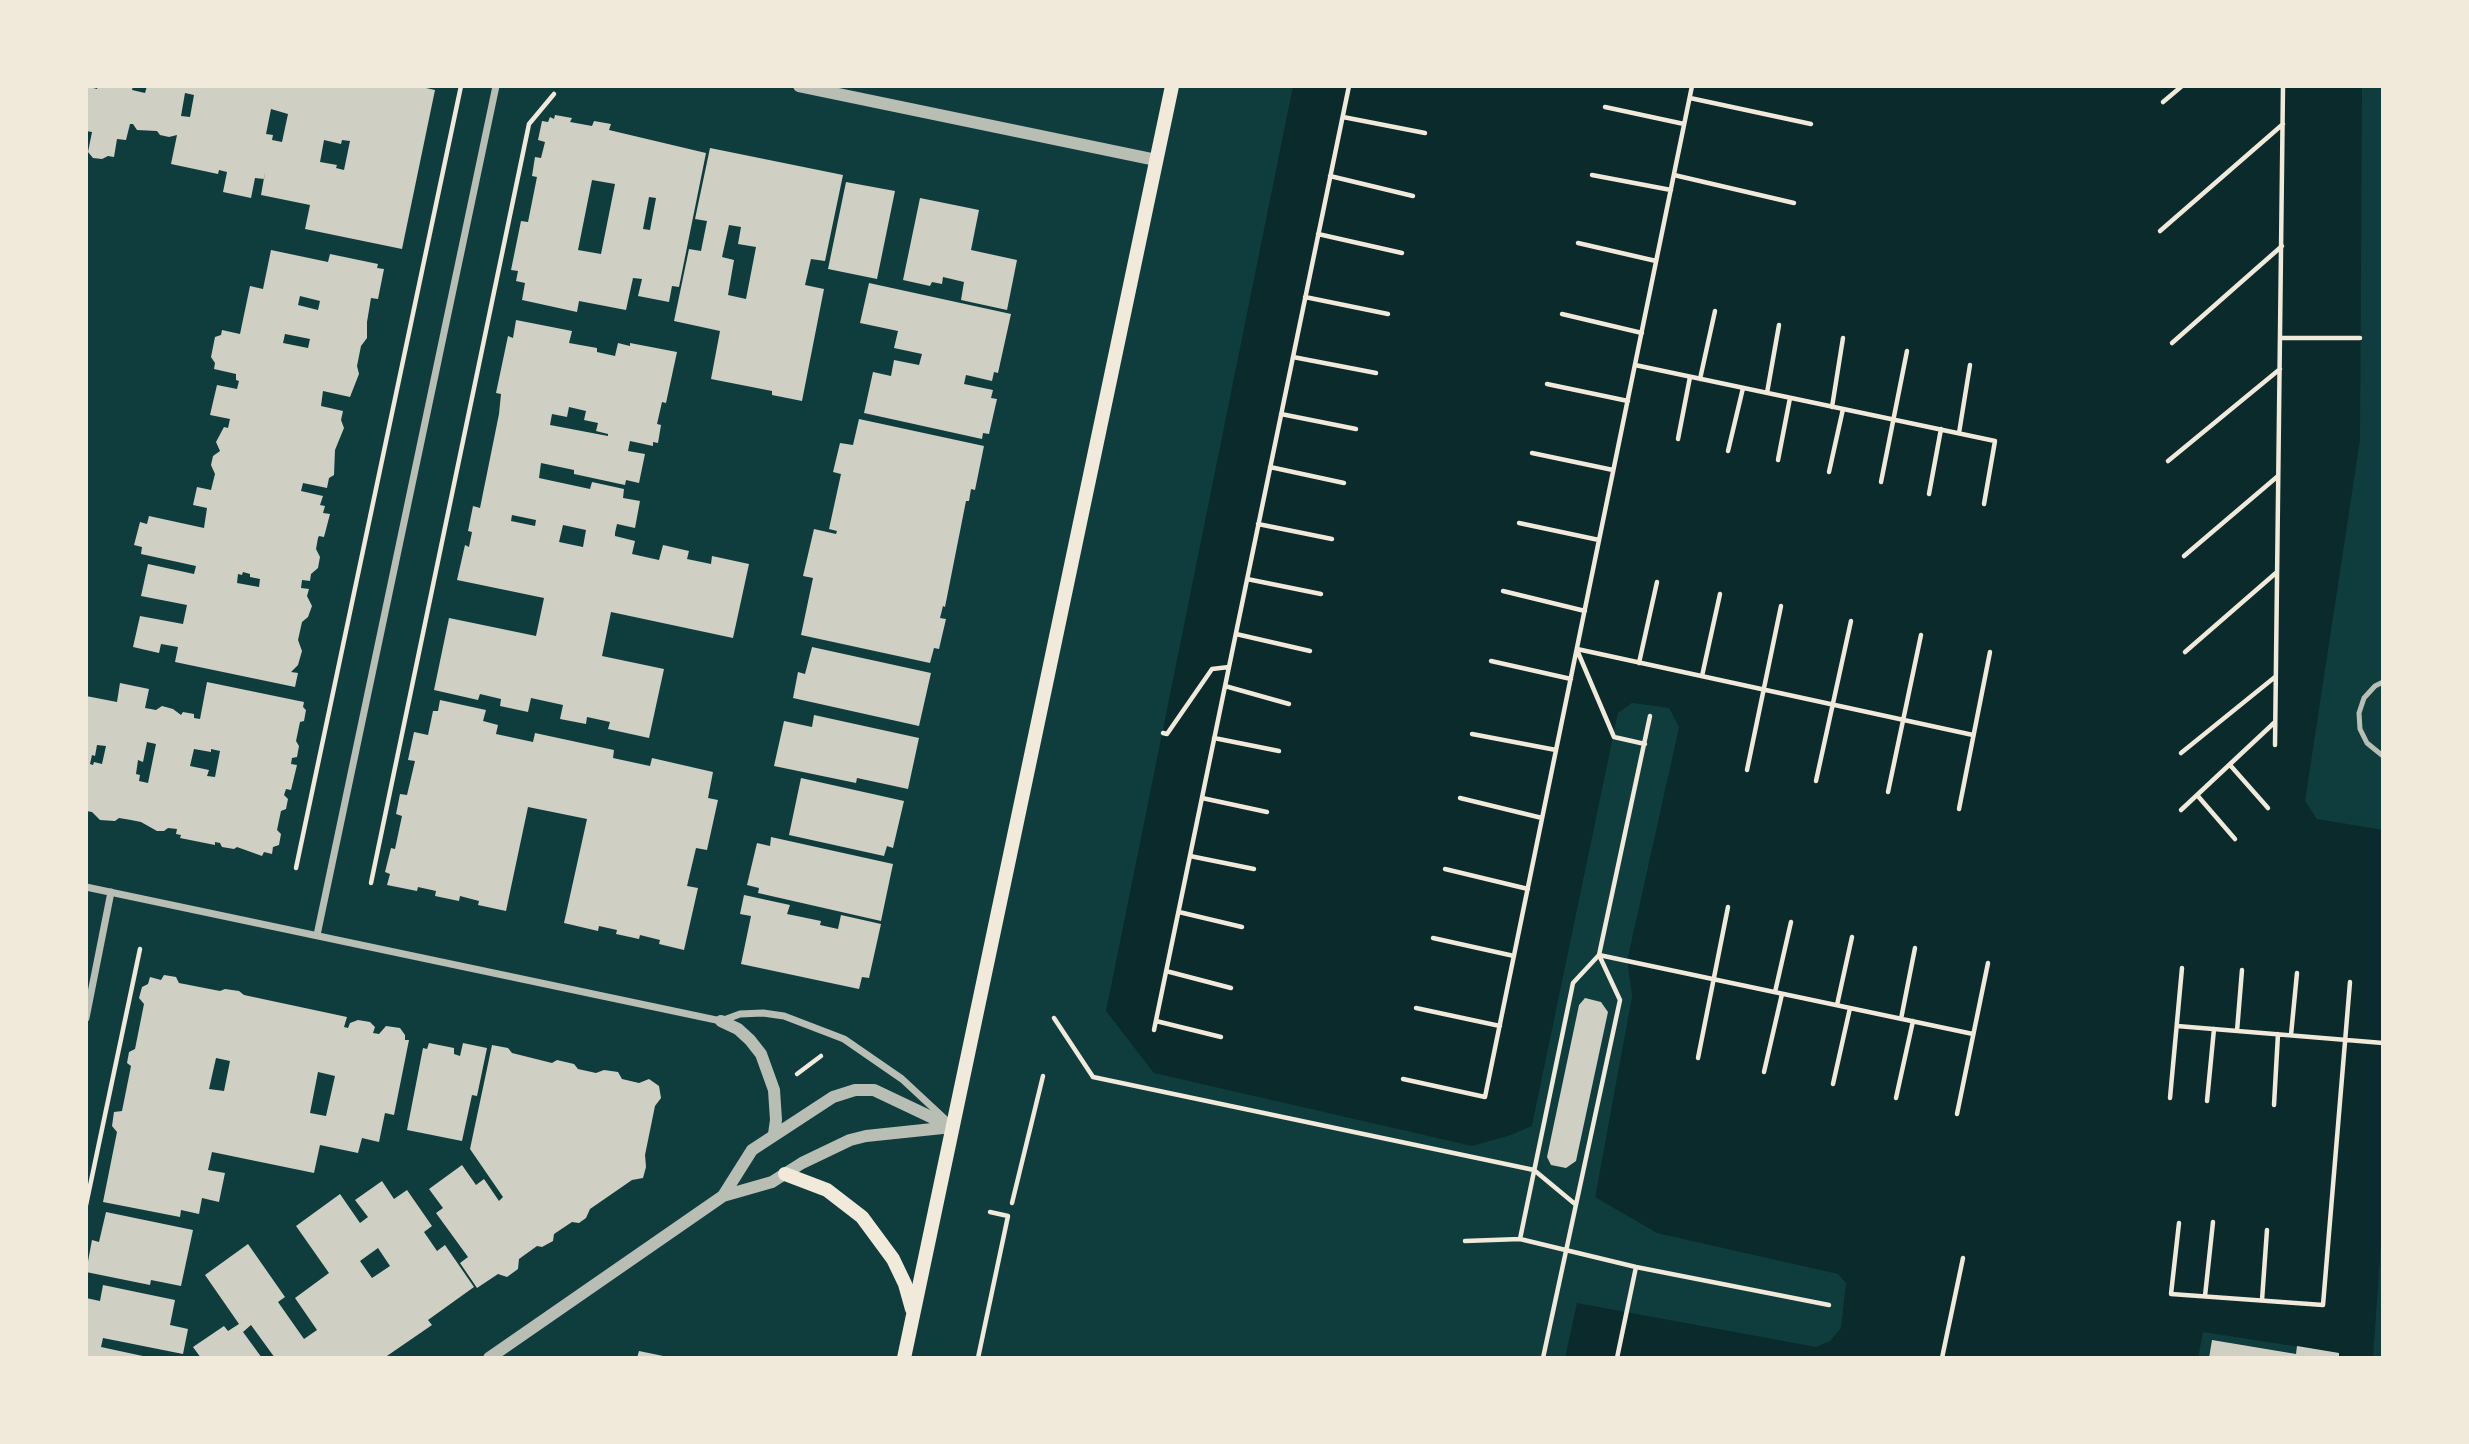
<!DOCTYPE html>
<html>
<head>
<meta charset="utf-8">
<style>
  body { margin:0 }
  #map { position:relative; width:2469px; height:1444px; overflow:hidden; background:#0f3d3e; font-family:Manrope,sans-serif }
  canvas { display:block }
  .frame { position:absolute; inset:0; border:88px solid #f1e9da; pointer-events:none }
</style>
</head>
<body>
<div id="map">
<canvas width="2469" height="1444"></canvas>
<div class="frame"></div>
</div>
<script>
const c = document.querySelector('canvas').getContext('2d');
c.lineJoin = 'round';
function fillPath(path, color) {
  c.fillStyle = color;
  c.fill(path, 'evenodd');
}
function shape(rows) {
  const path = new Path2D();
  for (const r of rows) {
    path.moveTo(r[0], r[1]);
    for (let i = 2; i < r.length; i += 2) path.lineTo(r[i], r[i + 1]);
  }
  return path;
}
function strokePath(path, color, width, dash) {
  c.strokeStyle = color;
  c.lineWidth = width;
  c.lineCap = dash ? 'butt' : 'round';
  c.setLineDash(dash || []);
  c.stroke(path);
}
fillPath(shape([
  [1293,86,2362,86,2360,440,2305,801,2317,819,2383,830,2383,1214,2373,1358,1565,1358,1577,1303,1816,1347,1830,1341,1841,1328,1846,1283,1838,1274,1657,1233,1595,1197,1632,996,1627,961,1679,727,1668,708,1632,703,1618,714,1532,1126,1511,1135,1472,1146,1154,1073,1106,1011]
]), '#0a2a2b');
fillPath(shape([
  [1632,703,1669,708,1679,727,1627,961,1632,996,1595,1197,1591,1196,1600,1138,1628,996,1624,960,1676,727,1666,711,1633,706,1621,715,1535,1127,1513,1138,1511,1135,1532,1126,1618,713],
  [2203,1332,2339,1353,2339,1358,2198,1358]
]), '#0f3d3e');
fillPath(shape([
  [86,86,97,89,98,86,133,86,132,90,145,93,147,86,426,86,426,88,435,90,402,249,305,229,310,205,261,195,265,172,264,179,255,178,251,198,223,192,227,172,219,170,218,174,171,164,177,135,169,137,160,135,157,131,137,130,133,124,130,124,126,140,117,139,114,157,108,156,102,159,93,158,88,152,92,132,86,131],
  [185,93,194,95,190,117,181,116],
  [271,109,288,114,282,142,272,140,273,135,266,134],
  [324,140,341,144,342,140,350,141,344,170,336,168,337,165,320,162],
  [555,115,572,118,570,122,592,126,594,121,611,124,609,130,706,153,679,287,672,286,669,302,638,296,642,279,633,278,626,310,579,301,577,312,522,300,525,283,516,281,518,271,511,270,521,221,528,222,537,177,532,176,535,157,541,158,545,142,538,140,542,121,548,122,550,117,554,119],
  [592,180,615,184,601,254,578,250],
  [649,197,656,198,650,230,643,229],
  [710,148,843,175,825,261,811,259,805,285,824,289,802,401,772,395,772,391,711,379,720,331,674,321,689,249,701,251,707,221,695,219],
  [729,225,741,227,738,244,756,247,746,299,728,295,734,260,722,257],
  [846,182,895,191,877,279,828,269],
  [920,198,979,210,971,250,1017,260,1007,310,961,300,964,282,943,277,942,284,932,282,930,286,903,280],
  [271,250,328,262,330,254,378,264,377,268,384,269,378,299,371,298,367,322,367,338,361,346,357,366,359,374,350,397,323,391,321,406,343,411,341,420,344,428,335,450,334,475,329,478,327,488,303,483,301,491,323,496,320,505,325,506,323,513,330,514,324,537,319,536,318,538,316,549,320,557,318,568,311,574,310,581,302,580,301,588,309,589,307,596,312,606,308,617,302,622,298,640,302,651,298,665,291,672,298,673,295,687,175,662,178,647,161,644,159,653,133,647,140,616,183,624,187,605,141,596,148,564,194,574,196,566,141,554,142,547,134,545,140,522,147,524,149,516,204,528,207,508,193,505,197,487,211,490,215,474,211,465,213,456,220,451,216,442,224,427,228,428,230,419,210,415,217,385,237,389,239,381,236,380,236,374,214,369,215,363,211,357,215,337,221,335,222,330,240,334,250,286,263,289],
  [300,296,320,301,318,310,298,305],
  [285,334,310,339,308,348,283,343],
  [243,572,250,574,250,577,260,579,259,587,237,583,238,574,242,575],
  [869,283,1011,314,998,373,994,372,992,381,966,375,964,384,993,390,991,398,997,399,989,434,983,433,982,439,864,413,873,372,891,376,894,360,919,365,922,354,894,348,898,331,860,323],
  [516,320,572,331,569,343,597,348,597,352,615,356,618,343,630,346,630,343,677,352,666,403,662,402,657,424,661,425,658,443,653,442,653,446,630,441,628,451,645,454,639,483,626,480,625,485,574,474,574,470,541,463,539,478,590,489,592,482,624,489,623,498,640,501,635,528,617,524,615,533,615,536,635,541,632,554,659,560,663,545,689,551,687,559,711,564,712,556,749,564,733,638,611,612,602,656,664,669,649,738,608,729,610,722,587,717,586,724,560,719,563,705,531,698,528,712,500,706,501,699,480,694,478,700,434,690,449,618,536,636,544,598,457,580,465,545,469,547,472,532,468,531,473,506,480,508,499,414,501,394,496,393,508,336,513,338],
  [569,407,586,411,584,420,598,423,596,431,608,434,608,436,550,425,552,414,567,417],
  [512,515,536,520,535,526,511,521],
  [563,525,586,530,583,547,559,542],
  [859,419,984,446,975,490,971,489,969,501,966,501,945,607,943,606,940,618,946,619,939,649,934,648,930,663,801,635,813,578,803,576,814,529,836,534,837,531,829,529,841,474,833,472,840,443,853,445],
  [812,647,931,673,919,726,793,698,798,672,805,674],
  [207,682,304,702,303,707,306,710,304,721,300,722,296,741,299,746,297,757,292,758,291,764,297,765,291,790,286,789,284,795,288,799,286,809,281,811,277,830,281,834,279,845,273,847,272,854,264,852,262,856,237,847,234,849,222,847,220,843,215,842,215,845,180,838,181,835,176,834,177,829,168,828,164,831,157,831,141,822,131,820,119,818,115,821,100,820,92,812,86,811,86,696,117,702,120,683,149,689,145,708,156,710,162,706,173,709,181,715,183,712,194,714,194,718,200,719],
  [147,742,156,744,148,783,139,781,140,775,136,774,138,760,143,762],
  [97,745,106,746,102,764,94,762,93,765,90,764,92,755,95,756],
  [194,749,211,752,211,749,220,751,215,777,207,776,209,770,190,766],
  [440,700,486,710,483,721,498,725,496,734,533,742,535,733,614,750,613,758,650,766,652,758,713,772,708,798,718,800,707,850,696,848,687,886,698,888,684,950,659,944,660,940,640,935,639,939,616,934,617,930,599,926,598,931,564,923,587,819,528,807,506,911,478,905,479,901,460,896,459,901,435,896,436,891,418,887,417,891,387,885,390,874,385,872,391,848,395,849,402,816,396,814,400,794,407,795,415,761,408,760,414,732,428,735,433,711,438,711],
  [814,715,919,738,908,789,857,778,856,783,774,766,784,721,812,727],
  [801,778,904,801,893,848,887,846,884,856,789,835],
  [771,837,893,864,881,921,758,893,759,888,747,885,757,843,770,846],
  [744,895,790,905,787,914,821,921,820,925,838,929,841,915,881,924,869,978,862,977,859,989,741,964,751,916,740,914],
  [164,975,176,977,179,983,220,991,225,989,239,991,244,995,347,1017,344,1027,348,1028,350,1023,358,1020,370,1022,375,1027,373,1033,379,1034,386,1026,400,1028,405,1035,405,1040,409,1040,394,1115,385,1113,379,1142,362,1138,358,1153,320,1145,314,1173,212,1152,208,1170,225,1173,219,1202,202,1198,199,1214,181,1210,180,1217,103,1202,117,1132,112,1126,114,1112,122,1111,131,1066,127,1063,129,1052,135,1049,144,1004,139,998,142,987,148,984,150,977,161,980],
  [216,1058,230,1061,224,1091,209,1089],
  [318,1072,335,1076,326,1116,310,1113],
  [1585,998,1601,1002,1608,1012,1576,1161,1566,1168,1551,1165,1547,1157,1579,1005],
  [429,1043,454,1048,454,1054,460,1056,463,1043,487,1048,477,1096,472,1095,462,1141,407,1130,423,1048,427,1049],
  [492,1045,508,1048,512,1053,552,1063,557,1060,574,1064,578,1069,596,1073,604,1070,618,1072,622,1079,639,1083,649,1079,659,1086,661,1098,655,1106,645,1155,646,1167,643,1178,632,1180,590,1209,586,1218,579,1223,572,1222,554,1234,553,1241,542,1247,537,1246,519,1259,518,1269,507,1277,498,1274,477,1288,460,1263,468,1257,436,1213,443,1208,429,1189,462,1165,476,1185,484,1179,499,1201,503,1197,470,1149],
  [382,1181,394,1199,407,1190,432,1226,424,1232,437,1251,445,1245,474,1287,428,1320,432,1325,384,1358,275,1358,251,1325,243,1332,262,1358,201,1358,193,1347,224,1326,228,1331,239,1324,205,1275,248,1244,285,1297,278,1302,304,1339,317,1330,295,1298,329,1273,296,1226,340,1194,360,1223,368,1217,355,1200],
  [378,1248,390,1266,372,1278,360,1261],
  [106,1212,193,1230,181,1286,151,1280,150,1285,86,1272,92,1240,99,1242],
  [103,1285,175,1300,170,1325,188,1329,183,1354,103,1338,101,1347,152,1358,86,1358,86,1298,100,1301],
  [2212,1340,2296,1354,2297,1346,2339,1353,2339,1358,2209,1358],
  [639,1351,668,1357,668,1358,637,1358]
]), '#cfcfc3');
strokePath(shape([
  [1690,98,1811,124],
  [2163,102,2182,86],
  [1605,107,1684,124],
  [1343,117,1425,133],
  [1592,175,1671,190],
  [1674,175,1794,203],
  [1330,176,1413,196],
  [2160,231,2283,124],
  [1318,234,1402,253],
  [1578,243,1656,261],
  [1305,297,1388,314],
  [1562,314,1642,333],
  [2281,338,2360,338],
  [2172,343,2282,246],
  [1293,357,1376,373],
  [1635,365,1995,441,1984,504],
  [1700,379,1715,311],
  [1547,384,1628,401],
  [1767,393,1779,325],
  [1832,407,1843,338],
  [1281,414,1356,429],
  [1959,433,1970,365],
  [1678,439,1690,377],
  [1728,451,1743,388],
  [1532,453,1613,470],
  [1778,460,1790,398],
  [2168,461,2280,369],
  [1270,467,1344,483],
  [1829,472,1843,409],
  [1881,482,1907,351],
  [1929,494,1941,429],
  [1519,523,1599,540],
  [1258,524,1332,539],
  [2184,556,2278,476],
  [1247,579,1321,594],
  [1503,591,1585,611],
  [1236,634,1310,651],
  [1577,649,1973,735],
  [1577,650,1614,737,1645,744],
  [2185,652,2277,572],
  [1491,661,1571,679],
  [1639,663,1657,582],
  [1702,676,1720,594],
  [1225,686,1289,704],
  [1650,716,1599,955,1573,983,1520,1239,1636,1267,1829,1305],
  [1163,733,1167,734,1212,669,1229,667],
  [1472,734,1556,750],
  [1214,738,1279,751],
  [2275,745,2283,86],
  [2181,753,2275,677],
  [2230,765,2268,808],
  [1747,770,1781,606],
  [1816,781,1851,621],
  [1888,792,1921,635],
  [2197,795,2235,839],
  [1202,798,1267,812],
  [1460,798,1542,818],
  [1959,809,1990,652],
  [2181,810,2275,722],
  [1190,856,1254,869],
  [296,868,461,86],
  [1445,869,1528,889],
  [371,883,529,124,554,94],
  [1179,912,1242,927],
  [1433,938,1514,956],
  [1599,955,1973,1034],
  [1166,971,1231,988],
  [1775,992,1791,922],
  [1837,1005,1852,937],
  [1416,1008,1500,1026],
  [1054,1018,1093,1077,1534,1170,1575,1204],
  [1901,1019,1915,948],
  [1156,1021,1221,1037],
  [2177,1026,2383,1043],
  [1154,1030,1349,86],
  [2237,1031,2242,970],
  [2291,1035,2297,973],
  [1698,1058,1728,907],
  [1764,1072,1782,994],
  [797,1074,821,1056],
  [1403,1079,1485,1097,1692,86],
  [1833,1084,1850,1008],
  [1896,1098,1913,1021],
  [2170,1098,2182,968],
  [2207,1101,2214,1029],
  [2274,1105,2278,1034],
  [1957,1114,1988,963],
  [1012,1203,1043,1076],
  [86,1205,140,949],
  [2179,1223,2171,1294,2323,1305,2350,982],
  [1465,1241,1520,1239],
  [2205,1296,2213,1222],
  [2262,1300,2267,1230],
  [978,1358,1008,1216,990,1212],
  [1543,1358,1620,1000,1599,955],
  [1617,1358,1636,1267],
  [1942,1358,1963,1258]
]), '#f1e9da', 4.5);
strokePath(shape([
  [2383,682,2375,686,2364,698,2359,713,2360,729,2367,743,2383,756]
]), '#b8beb3', 5);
strokePath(shape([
  [86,887,721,1021,740,1014,763,1013,784,1016,844,1039,902,1079,945,1119],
  [317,935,496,86],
  [86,1018,111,892]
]), '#b8beb3', 7);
strokePath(shape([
  [799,86,1156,160],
  [721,1021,738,1029,750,1040,761,1054,774,1090,776,1120,774,1134],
  [723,1196,752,1150,833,1097,855,1090,874,1090,952,1127],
  [489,1358,723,1196,772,1182,802,1163,850,1140,866,1136,952,1127]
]), '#b8beb3', 12);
strokePath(shape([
  [785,1174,827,1190,862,1217,893,1259,905,1284,912,1309],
  [904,1358,1172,86]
]), '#f1e9da', 14);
</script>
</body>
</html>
